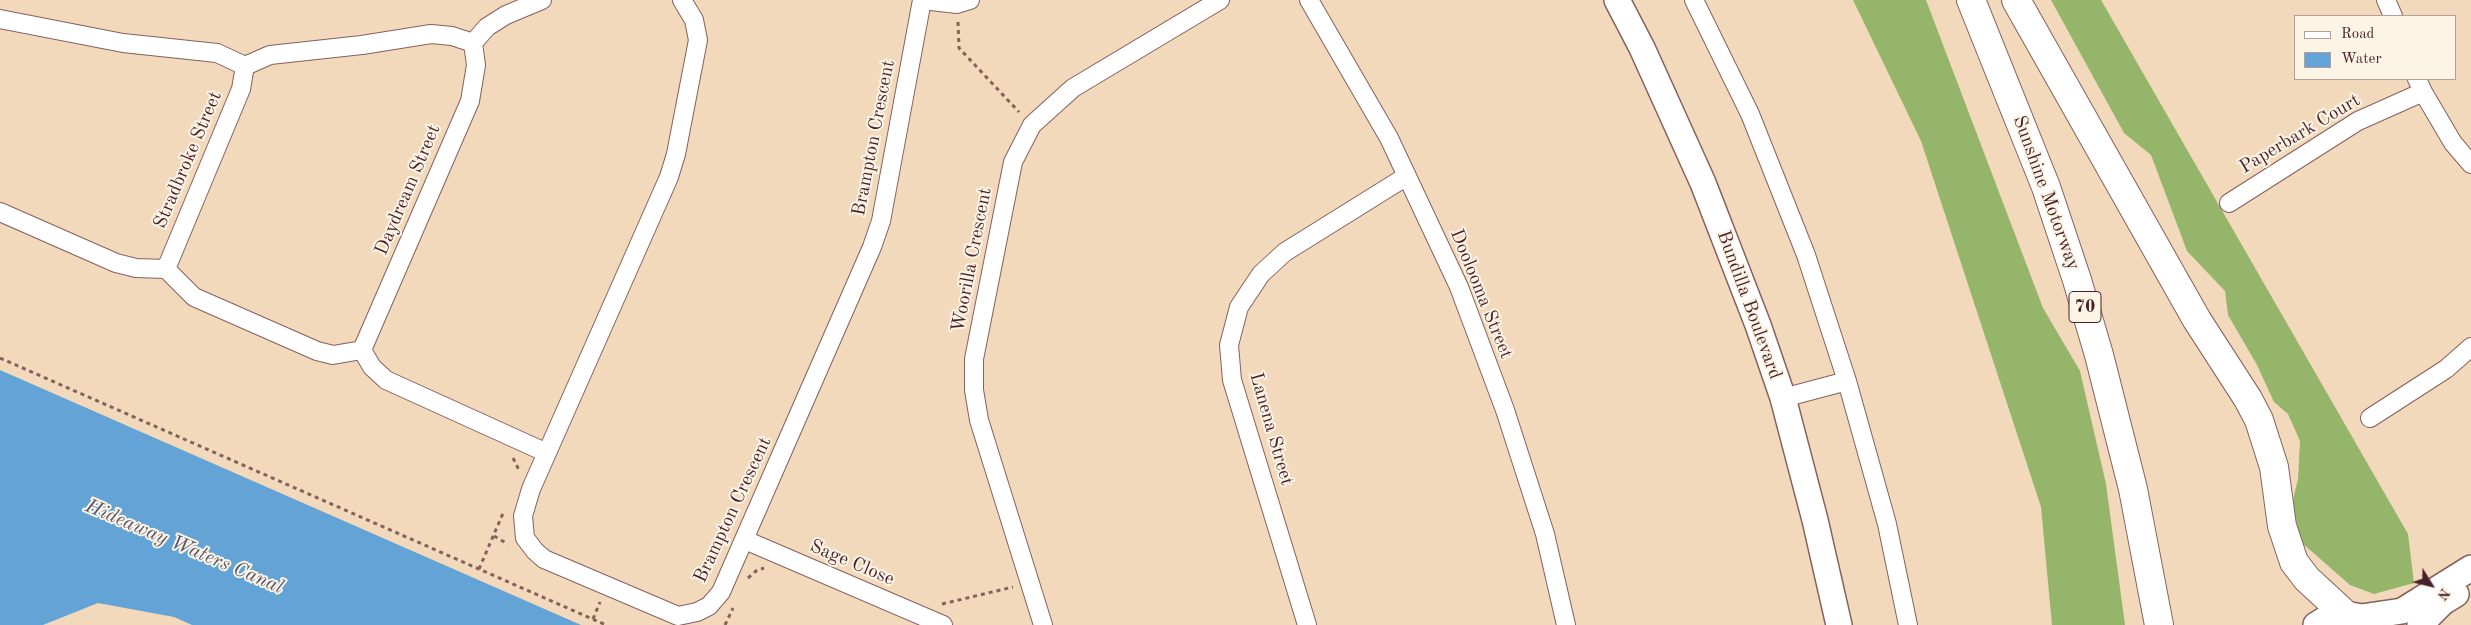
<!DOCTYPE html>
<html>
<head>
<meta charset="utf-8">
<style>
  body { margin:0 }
  #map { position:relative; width:2471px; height:625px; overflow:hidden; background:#f3d9bb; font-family:"Old Standard TT",serif }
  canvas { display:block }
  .legend { position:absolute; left:2294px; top:15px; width:162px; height:65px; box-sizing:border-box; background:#fcf5e5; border:1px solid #b59f9b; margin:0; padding:6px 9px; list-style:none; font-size:15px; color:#4a1f2b }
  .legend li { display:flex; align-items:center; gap:10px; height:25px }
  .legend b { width:25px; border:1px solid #b59f9b }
  .north { position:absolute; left:2406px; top:560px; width:50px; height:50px; -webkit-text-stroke:4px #fcf5e5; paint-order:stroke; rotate:126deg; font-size:14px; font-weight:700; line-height:20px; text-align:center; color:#4a1f2b }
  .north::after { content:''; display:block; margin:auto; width:18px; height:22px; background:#4a1f2b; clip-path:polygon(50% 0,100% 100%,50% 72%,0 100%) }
</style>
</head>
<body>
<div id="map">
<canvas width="2471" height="625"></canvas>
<ul class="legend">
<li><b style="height:6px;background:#fff"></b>Road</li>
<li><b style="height:14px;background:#63a3d6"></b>Water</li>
</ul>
<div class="north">N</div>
</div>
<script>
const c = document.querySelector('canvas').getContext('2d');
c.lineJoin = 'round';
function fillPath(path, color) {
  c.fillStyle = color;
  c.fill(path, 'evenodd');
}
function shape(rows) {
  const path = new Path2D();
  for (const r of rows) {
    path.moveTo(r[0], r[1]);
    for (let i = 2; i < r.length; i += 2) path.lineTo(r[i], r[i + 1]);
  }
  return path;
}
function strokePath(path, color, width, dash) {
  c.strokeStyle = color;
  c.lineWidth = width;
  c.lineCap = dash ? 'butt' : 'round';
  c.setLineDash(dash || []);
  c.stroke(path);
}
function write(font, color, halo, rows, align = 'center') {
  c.font = font + ' "Old Standard TT",serif';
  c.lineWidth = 4;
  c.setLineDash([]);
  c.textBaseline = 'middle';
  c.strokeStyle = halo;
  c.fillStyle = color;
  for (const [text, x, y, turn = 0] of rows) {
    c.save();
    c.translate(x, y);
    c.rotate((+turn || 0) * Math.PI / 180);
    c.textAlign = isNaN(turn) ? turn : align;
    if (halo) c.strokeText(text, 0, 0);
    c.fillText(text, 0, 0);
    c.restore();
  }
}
fillPath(shape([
  [1853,0,1926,0,2043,308,2080,371,2106,484,2125,625,2052,625,2041,507,1921,141],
  [2051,0,2101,0,2408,534,2414,583,2374,594,2350,585,2302,543,2292,504,2298,479,2300,441,2288,414,2274,402,2257,365,2228,315,2225,291,2187,251,2151,155,2124,133]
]), '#95b66a');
fillPath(shape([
  [0,370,581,625,192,625,174,617,98,603,43,625,0,625]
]), '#63a3d6');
const street = shape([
  [682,0,694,20,698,40,676,154,669,177,531,489,523,516,525,538,535,551,544,559,678,616,697,612,709,606,721,592,872,247,881,221,922,0],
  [922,0,957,4,970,0],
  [1309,0,1389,138,1459,287,1505,410,1545,534,1566,625],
  [1694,0,1750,114,1806,255,1847,381,1887,524,1908,625],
  [2386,0,2393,16],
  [0,19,123,43,217,53,245,66,270,55,362,45,431,34,452,36,473,43],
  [473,43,487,27,506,15,542,0],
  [2417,79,2423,92,2453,143,2471,164],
  [2229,203,2358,121,2423,92],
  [0,212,116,263,136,268,166,269,194,297,317,351,333,355,362,350,372,367,386,380,547,453],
  [166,269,241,89,245,66],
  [362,350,470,101,476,65,473,43],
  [1783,398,1847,381],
  [2370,418,2446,369,2471,347],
  [745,540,943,625],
  [1043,625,979,420,974,390,974,359,1013,162,1032,125,1073,88,1220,0],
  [1307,625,1232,380,1229,345,1239,307,1261,274,1285,252,1407,176]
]);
const secondary = shape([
  [1617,0,1642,48,1703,183,1758,325,1783,398,1815,520,1839,625],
  [2361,617,2402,611,2471,568],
  [2316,625,2329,617,2345,614,2362,617],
  [2420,625,2443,602,2456,594]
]);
const highway = shape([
  [1971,0,2046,187,2077,280,2099,355,2133,489,2159,625],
  [2016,0,2197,320,2248,399,2259,420,2274,467,2282,526,2294,562,2307,579,2345,614]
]);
strokePath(street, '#85605d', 20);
strokePath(secondary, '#85605d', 28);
strokePath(highway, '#85605d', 30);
strokePath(shape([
  [958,22,959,48,1019,112],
  [0,358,606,625],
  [513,458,519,470],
  [494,536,508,544],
  [479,569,504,511],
  [748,578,756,571,764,568],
  [942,604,1013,587],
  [593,619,600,602],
  [725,625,733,608]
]), '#85605d', 3, [4, 4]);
strokePath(street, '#fff', 18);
strokePath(secondary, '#fff', 25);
strokePath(highway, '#fff', 28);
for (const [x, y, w] of [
  [2085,307,32]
]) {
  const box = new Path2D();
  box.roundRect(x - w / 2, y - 15.5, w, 31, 4);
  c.fillStyle = '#fcf5e5';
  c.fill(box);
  strokePath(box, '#4a1f2b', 1);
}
write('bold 18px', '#4a1f2b', null, [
  ["70",2085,307]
]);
write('19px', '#4a1f2b', '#fcf5e5', [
  ["Paperbark Court",2300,134,-31],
  ["Brampton Crescent",874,138,-79],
  ["Stradbroke Street",188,160,-67],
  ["Daydream Street",408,190,-67],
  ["Sunshine Motorway",2046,193,70],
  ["Woorilla Crescent",972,260,-79],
  ["Doolooma Street",1481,294,68],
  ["Bundilla Boulevard",1749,305,70],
  ["Lanena Street",1271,429,74],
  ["Brampton Crescent",733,510,-65],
  ["Sage Close",852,563,23]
]);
write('italic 20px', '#54546f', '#fcf5e5', [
  ["Hideaway Waters Canal",184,547,23]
]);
</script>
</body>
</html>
